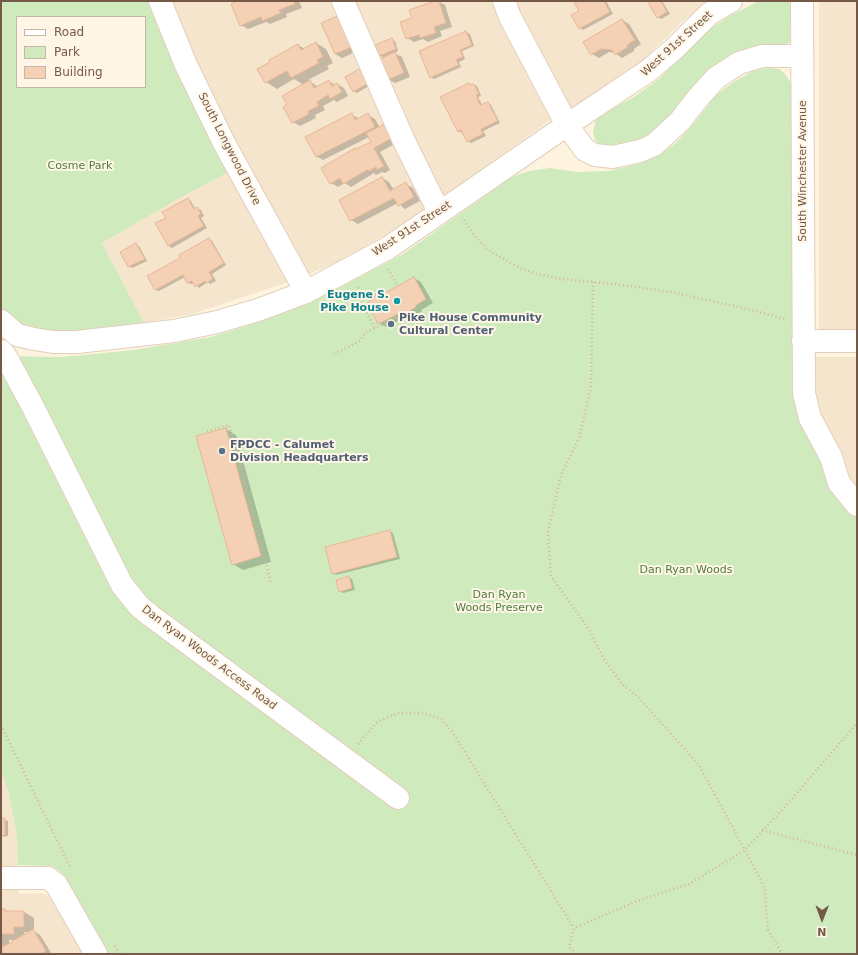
<!DOCTYPE html>
<html>
<head>
<meta charset="utf-8">
<style>
  body { margin:0 }
  #map { position:relative; width:858px; height:955px; overflow:hidden; background:#fdf3df; font-family:"DejaVu Sans",sans-serif }
  canvas { display:block }
  .frame { position:absolute; inset:0; border:2px solid #755846; pointer-events:none }
  .legend { position:absolute; left:16px; top:16px; width:130px; height:72px; box-sizing:border-box; background:#fff6e7; border:1px solid #c8b7a7; margin:0; padding:5px 7px; list-style:none; font-size:12px; color:#755846 }
  .legend li { display:flex; align-items:center; gap:8px; height:20px }
  .legend b { width:20px; border:1px solid #c8b7a7 }
  .north { position:absolute; left:802px; top:899px; width:40px; height:40px; -webkit-text-stroke:3px #fff6e7; paint-order:stroke; rotate:181deg; font-size:11px; font-weight:700; line-height:16px; text-align:center; color:#755846 }
  .north::after { content:''; display:block; margin:auto; width:14px; height:18px; background:#755846; clip-path:polygon(50% 0,100% 100%,50% 72%,0 100%) }
</style>
</head>
<body>
<div id="map">
<canvas width="858" height="955"></canvas>
<div class="frame"></div>
<ul class="legend">
<li><b style="height:5px;background:#fff"></b>Road</li>
<li><b style="height:11px;background:#cfebbe"></b>Park</li>
<li><b style="height:11px;background:#f4d1b5"></b>Building</li>
</ul>
<div class="north">N</div>
</div>
<script>
const c = document.querySelector('canvas').getContext('2d');
c.lineJoin = 'round';
function fillPath(path, color) {
  c.fillStyle = color;
  c.fill(path, 'evenodd');
}
function shape(rows) {
  const path = new Path2D();
  for (const r of rows) {
    path.moveTo(r[0], r[1]);
    for (let i = 2; i < r.length; i += 2) path.lineTo(r[i], r[i + 1]);
  }
  return path;
}
function strokePath(path, color, width, dash) {
  c.strokeStyle = color;
  c.lineWidth = width;
  c.lineCap = dash ? 'butt' : 'round';
  c.setLineDash(dash || []);
  c.stroke(path);
}
function write(font, color, halo, rows, align = 'center') {
  c.font = font + ' "DejaVu Sans",sans-serif';
  c.lineWidth = 4;
  c.setLineDash([]);
  c.textBaseline = 'middle';
  c.strokeStyle = halo;
  c.fillStyle = color;
  for (const [text, x, y, turn = 0] of rows) {
    c.save();
    c.translate(x, y);
    c.rotate((+turn || 0) * Math.PI / 180);
    c.textAlign = isNaN(turn) ? turn : align;
    if (halo) c.strokeText(text, 0, 0);
    c.fillText(text, 0, 0);
    c.restore();
  }
}
fillPath(shape([
  [147,1,707,1,683,21,632,71,546,123,413,219,336,263,285,283,192,314,144,323,102,243,180,198,227,173,197,115],
  [819,1,857,1,857,330,819,330],
  [793,357,857,357,857,510],
  [1,770,9,794,17,838,19,894,42,893,52,898,87,954,1,954]
]), '#f5e5cd');
fillPath(shape([
  [1,1,147,1,197,115,227,173,180,198,102,243,144,323,82,330,47,332,24,328,5,317,1,310],
  [17,17,145,17,145,87,17,87],
  [759,1,790,1,790,41,786,46,677,111,655,133,620,147,601,146,595,140,593,132,596,119,605,112,634,97,659,79,704,33,731,15],
  [768,68,779,69,785,74,791,83,793,357,857,510,857,954,108,954,61,872,52,866,18,865,17,837,9,794,1,770,1,356,62,357,134,350,211,337,253,324,295,309,337,289,403,254,512,177,529,171,550,168,577,172,608,171,639,164,659,155,676,143,695,122,715,96,732,83,753,71]
]), '#cfebbe');
fillPath(shape([
  [241,1,299,1,302,8,286,14,287,17,270,24,266,22,248,29,241,25],
  [438,1,445,5,452,27,440,31,442,36,428,42,423,39,414,42,407,38,413,19],
  [574,1,606,1,613,14,583,30,580,28,580,12],
  [648,1,662,1,670,14,661,19,658,17],
  [347,20,360,50,342,58,335,54],
  [622,20,629,24,641,44,634,49,634,51,622,58,615,53,609,52,599,58,592,54],
  [466,32,470,34,474,46,462,51,465,59,459,62,461,67,434,79,431,77],
  [391,40,395,41,398,51,394,53,402,57,410,77,395,83,388,79,384,58,380,55],
  [316,43,326,49,333,63,327,66,329,69,308,80,318,87,329,81,335,85,337,84,344,88,348,96,337,102,334,100,323,106,325,110,315,115,316,118,300,126,293,122,288,105,304,85,294,79,277,89,266,82,259,69,298,45,305,49],
  [346,78,372,84,357,93,354,91],
  [469,84,477,86,481,96,478,97,482,105,488,103,491,105,500,123,483,131,486,136,471,143,468,141,463,132,462,133,458,131],
  [352,115,360,119,368,115,375,119,380,128,400,141,380,152,390,170,385,173,382,172,376,175,374,173,351,187,345,183,338,187,331,183,357,150,372,143,369,137,323,160,316,156],
  [382,178,389,182,394,190,406,184,413,188,420,201,405,209,398,203,358,224,351,220],
  [188,199,191,201,196,210,197,208,201,210,204,216,201,218,207,228,172,248,169,246,157,224,167,218],
  [209,239,212,241,226,265,212,274,216,281,210,284,208,282,199,288,195,283,191,284,188,283,185,277,159,291,156,290,149,276,181,258],
  [136,245,139,246,147,261,132,268,129,266,121,253],
  [414,278,421,282,433,303,421,310,422,311,413,317,410,315,386,327,379,323,387,293],
  [226,429,236,435,271,562,243,570,233,564],
  [390,531,393,533,400,559,336,575,333,573],
  [349,577,352,579,355,590,343,593,340,591],
  [1,819,8,821,8,836,1,837],
  [1,910,5,910,8,912,24,912,34,918,34,931,40,935,52,954,5,954,5,947,1,947],
  [24,932,30,932,24,936],
  [9,940,18,940,9,945]
]), '#0003');
const building = shape([
  [238,1,294,1,295,4,279,10,281,13,262,21,261,17,240,26,231,4,238,1],
  [435,1,439,1,446,23,434,27,436,33,420,38,419,35,406,39,400,22,412,18,409,10,435,1],
  [573,1,604,1,610,12,579,29,571,15,579,11,573,1],
  [647,1,661,1,667,12,657,18,647,1],
  [340,15,354,46,335,54,321,23,340,15],
  [622,19,635,40,627,45,628,47,615,55,612,50,601,49,591,55,583,42,622,19],
  [466,31,472,45,460,50,463,57,456,60,459,65,430,78,419,51,466,31],
  [392,38,396,49,379,56,375,45,392,38],
  [316,42,323,57,317,60,319,63,291,78,287,71,265,83,257,69,270,62,269,60,298,44,301,50,316,42],
  [395,52,404,73,387,80,379,59,395,52],
  [361,68,370,82,353,92,345,77,361,68],
  [310,80,314,88,329,80,332,86,337,83,342,92,330,99,328,95,317,102,319,106,308,111,309,114,292,123,283,107,287,104,282,96,310,80],
  [469,83,471,85,474,84,479,94,476,95,480,105,488,102,498,121,481,129,483,134,467,142,461,130,458,132,440,97,469,83],
  [352,113,355,120,368,113,375,127,316,157,305,137,352,113],
  [387,123,394,137,374,148,384,166,377,170,376,167,369,171,367,170,343,184,340,178,330,184,321,168,355,148,356,149,371,142,366,133,387,123],
  [382,177,390,191,406,182,414,197,398,206,394,198,350,221,339,200,382,177],
  [188,198,194,209,197,207,201,214,198,216,204,226,168,246,155,223,166,218,162,212,188,198],
  [209,238,224,263,209,272,213,279,206,283,205,281,195,287,192,281,187,283,183,275,155,290,147,276,180,258,179,255,209,238],
  [136,243,145,259,128,267,120,252,136,243],
  [414,277,426,299,415,306,416,307,405,314,404,311,378,324,367,303,374,298,376,294,381,291,387,292,414,277],
  [226,428,261,556,232,565,196,436,226,428],
  [390,530,397,557,332,574,325,547,390,530],
  [349,576,352,588,339,592,336,580,349,576],
  [1,818,5,818,5,835,1,836,1,818],
  [1,909,5,909,5,911,24,911,24,927,14,927,14,934,1,934,1,909],
  [33,929,46,951,40,954,4,954,1,948,33,929]
]);
fillPath(building, '#f4d1b5');
strokePath(building, '#e8b795', 1);
const minor = shape([
  [160,1,186,65,224,143,306,292],
  [343,1,403,139,439,212],
  [504,1,510,17,567,125,585,150,595,155,613,157,640,151,654,145,680,121,697,99,716,78,739,63,762,56,802,56],
  [802,1,804,393,810,418,831,457,839,483,857,505],
  [1,321,17,335,34,339,53,342,77,342,174,331,217,322,258,310,306,292,388,248,567,125,648,71,674,49,709,14,731,1],
  [803,341,857,341],
  [1,351,5,355,32,405,122,585,139,606,151,616,398,798],
  [1,878,48,878,56,884,96,954]
]);
strokePath(minor, '#e2cfbb', 24);
strokePath(shape([
  [464,220,474,235,488,250,516,266,537,274,562,279,615,284,671,292,752,310,784,319],
  [388,269,398,286],
  [593,282,591,387,579,438,561,475,548,532,551,576,590,631,604,659,622,684,639,698,699,765,765,888,766,909,768,930,782,954],
  [358,287,361,292,360,300,375,328],
  [334,354,360,341,366,332,401,316],
  [207,431,229,425,271,582],
  [1,725,71,869],
  [358,744,377,722,398,713,424,713,441,719,451,730,574,928],
  [762,830,857,855],
  [115,946,120,954],
  [576,954,569,947,574,928,640,900,689,884,744,851,792,799,857,723]
]), '#d9b499', 2.5, [1, 3]);
strokePath(minor, '#fff', 22);
for (const [x, y, r, color] of [
  [397,301,4,"#0f9aa8"],
  [391,324,4,"#5c6f8a"],
  [222,451,4,"#5c6f8a"]
]) {
  const dot = new Path2D();
  dot.arc(x, y, r, 0, 2 * Math.PI);
  c.fillStyle = color;
  c.fill(dot);
  strokePath(dot, '#fff6e7', 1.5);
}
write('11px', '#755846', '#fff6e7', [
  ["West 91st Street",677,44,-42],
  ["South Longwood Drive",229,149,63],
  ["South Winchester Avenue",803,171,-90],
  ["West 91st Street",412,229,-33],
  ["Dan Ryan Woods Access Road",209,658,37]
]);
write('11px', '#4d7c3d', '#fff6e7', [
  ["Cosme Park",80,166],
  ["Dan Ryan Woods",686,570],
  ["Dan Ryan",499,595],
  ["Woods Preserve",499,608]
]);
write('bold 11px', '#0d838f', '#fff6e7', [
  ["Eugene S.",389,295],
  ["Pike House",389,308]
], 'right');
write('bold 11px', '#4e5e75', '#fff6e7', [
  ["Pike House Community",399,318],
  ["Cultural Center",399,331],
  ["FPDCC - Calumet",230,445],
  ["Division Headquarters",230,458]
], 'left');
</script>
</body>
</html>
